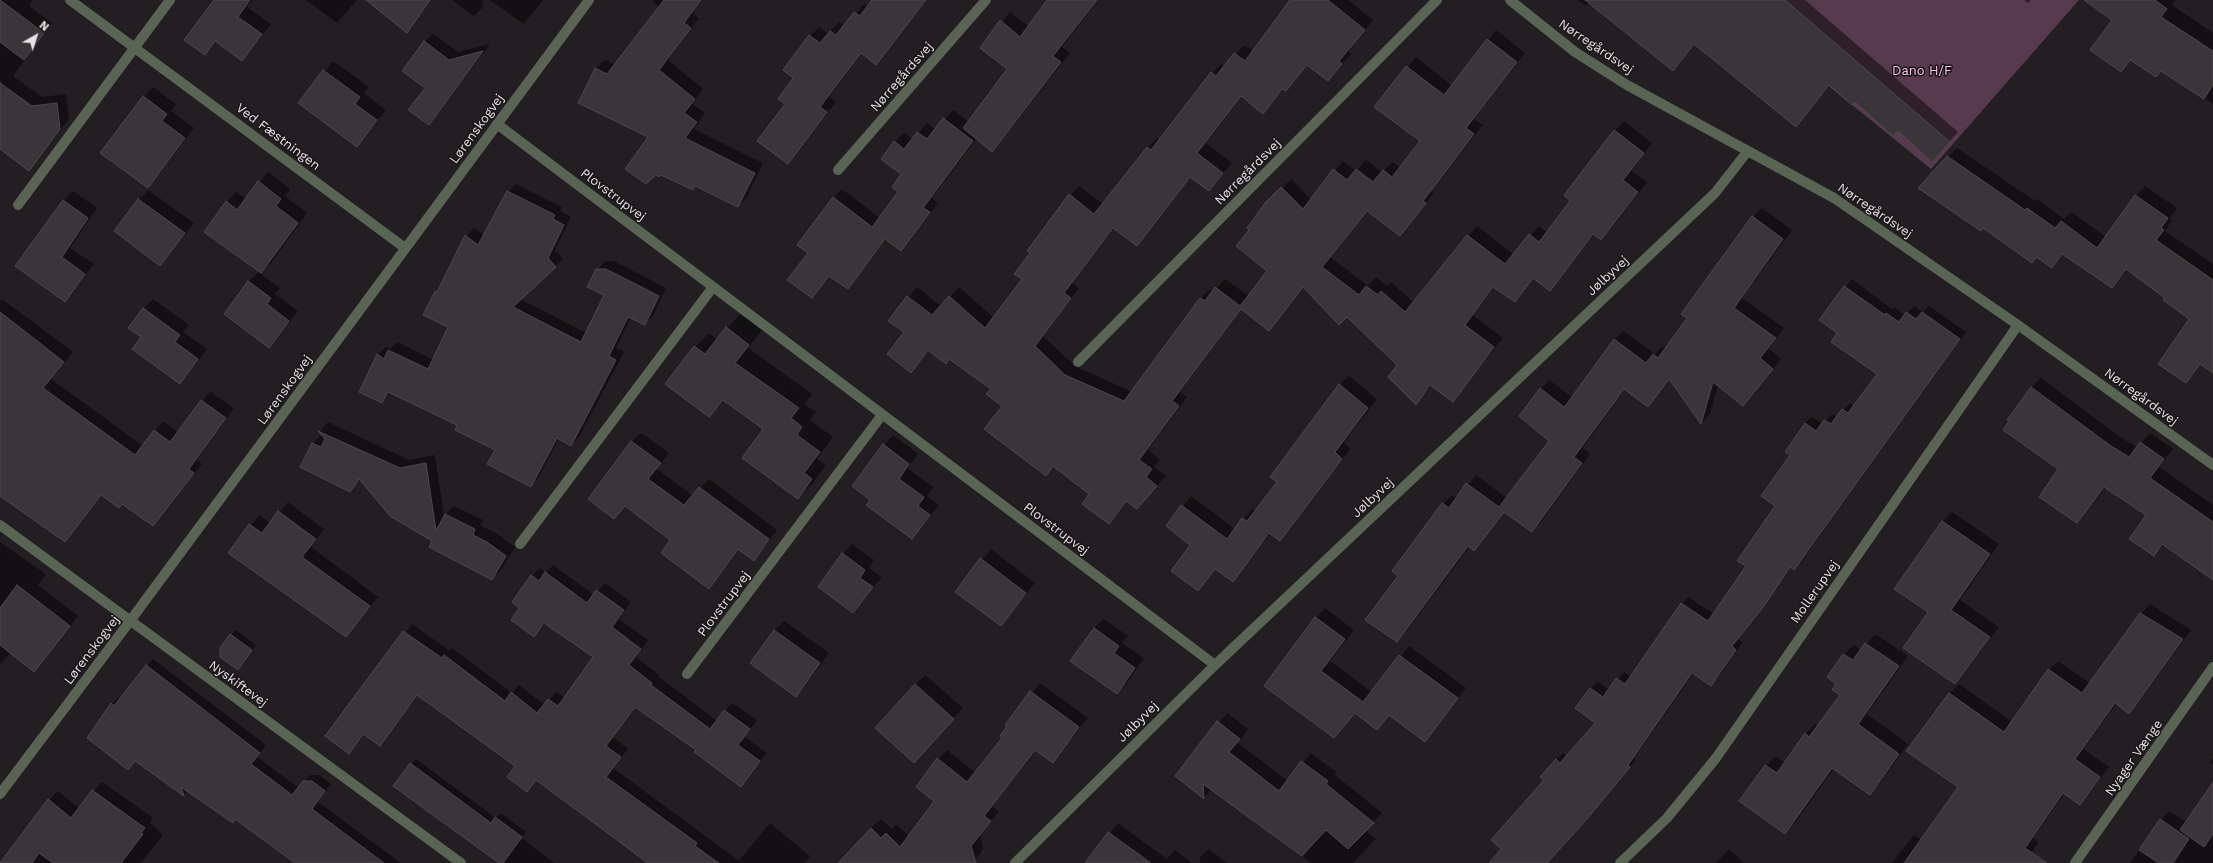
<!DOCTYPE html>
<html>
<head>
<meta charset="utf-8">
<style>
  body { margin:0 }
  #map { position:relative; width:2213px; height:863px; overflow:hidden; background:#231e22; font-family:"Work Sans",sans-serif }
  canvas { display:block }
  .north { position:absolute; left:16px; top:16px; width:40px; height:40px; -webkit-text-stroke:3px #1a1518; paint-order:stroke; rotate:39deg; font-size:11px; font-weight:700; line-height:16px; text-align:center; color:#e6e2e5 }
  .north::after { content:''; display:block; margin:auto; width:14px; height:18px; background:#e6e2e5; clip-path:polygon(50% 0,100% 100%,50% 72%,0 100%) }
</style>
</head>
<body>
<div id="map">
<canvas width="2213" height="863"></canvas>
<div class="north">N</div>
</div>
<script>
const c = document.querySelector('canvas').getContext('2d');
c.lineJoin = 'round';
function fillPath(path, color) {
  c.fillStyle = color;
  c.fill(path, 'evenodd');
}
function shape(rows) {
  const path = new Path2D();
  for (const r of rows) {
    path.moveTo(r[0], r[1]);
    for (let i = 2; i < r.length; i += 2) path.lineTo(r[i], r[i + 1]);
  }
  return path;
}
function strokePath(path, color, width, dash) {
  c.strokeStyle = color;
  c.lineWidth = width;
  c.lineCap = dash ? 'butt' : 'round';
  c.setLineDash(dash || []);
  c.stroke(path);
}
function write(font, color, halo, rows, align = 'center') {
  c.font = font + ' "Work Sans",sans-serif';
  c.lineWidth = 3;
  c.setLineDash([]);
  c.textBaseline = 'middle';
  c.strokeStyle = halo;
  c.fillStyle = color;
  for (const [text, x, y, turn = 0] of rows) {
    c.save();
    c.translate(x, y);
    c.rotate((+turn || 0) * Math.PI / 180);
    c.textAlign = isNaN(turn) ? turn : align;
    if (halo) c.strokeText(text, 0, 0);
    c.fillText(text, 0, 0);
    c.restore();
  }
}
fillPath(shape([
  [1723,0,2079,0,1931,169]
]), '#573a4e');
fillPath(shape([
  [0,0,33,0,29,6,52,23,13,76,42,97,66,94,69,119,29,169,0,148,0,85,2,83,0,81],
  [215,0,252,0,247,7,271,24,242,60,217,41,205,54],
  [306,0,357,0,337,23],
  [452,0,482,0,484,6,474,16],
  [490,0,543,0,524,24],
  [654,0,702,0,692,13,699,18,668,60,703,89,692,104,705,113,694,129,763,163,747,197,738,206,696,186,693,189,595,69,605,60,616,65,660,7,653,2],
  [874,0,927,0,876,64,862,53,829,97,836,102,788,162,787,104,810,36,819,27,828,34,839,22,845,26,864,4,868,7],
  [1049,0,1098,0,1062,47,1070,53,1001,141,992,150,977,138,932,198,938,203,901,250,886,239,848,288,831,275,812,297,809,253,833,198,842,189,880,218,900,192,902,174,882,158,895,142,904,133,913,139,927,123,936,130,953,110,969,122,1009,68,981,47,1010,12,1029,27],
  [1300,0,1348,0,1373,20,1348,52,1351,54,1327,80,1308,64,1295,81,1286,90,1284,88,1263,112,1242,96,1206,143,1232,163,1209,190,1191,176,1137,244,1115,227,1072,283,1079,288,1043,336,1075,366,1132,392,1201,298,1210,289,1213,292,1225,279,1249,296,1268,271,1250,230,1266,204,1291,179,1311,199,1343,161,1356,171,1366,160,1382,172,1393,162,1401,168,1422,140,1376,107,1416,57,1452,86,1496,30,1525,53,1474,119,1483,125,1431,191,1434,193,1400,235,1368,210,1330,257,1368,286,1376,277,1387,286,1391,282,1414,303,1477,226,1514,255,1539,226,1547,232,1572,200,1614,131,1624,121,1652,143,1631,171,1647,182,1610,230,1600,239,1594,234,1550,289,1534,278,1515,300,1495,286,1473,315,1503,338,1453,400,1432,385,1416,404,1398,364,1347,315,1304,286,1269,330,1242,309,1180,392,1187,397,1148,450,1160,460,1154,467,1166,476,1137,508,1127,501,1109,522,1090,494,1054,466,1046,474,992,389,950,358,929,350,911,371,905,332,890,320,917,287,941,306,959,287,994,318,1023,279,1070,195,1079,186,1103,204,1148,147,1157,138,1160,141,1212,73,1221,64,1225,67,1244,45,1254,52],
  [1578,0,1592,0,1586,6],
  [1646,0,1805,0,1958,132,1941,151,1898,130,1830,85,1796,125,1695,44,1673,70],
  [2024,0,2031,0,2028,3],
  [2095,0,2176,0,2172,5,2213,33,2213,104,2162,70,2156,76,2131,60,2121,70,2114,20],
  [433,34,458,52,490,44,429,124,425,42],
  [333,61,369,87,364,93,386,110,357,146,299,103],
  [153,87,176,104,171,111,194,128,157,177,147,187,144,97],
  [1957,148,2035,201,2037,199,2064,219,2071,212,2106,237,2136,196,2145,186,2177,208,2170,218,2172,220,2165,231,2213,264,2213,372,2201,364,2186,382,2190,319,2166,297,2128,269,2112,287,2064,254,2052,267,2037,256,2032,262,1948,157],
  [268,172,290,189,285,196,307,213,271,263,260,273,280,288,275,294,298,311,269,347,225,314,249,281,260,271,227,202,236,192,246,199],
  [516,184,562,207,560,211,571,217,555,250,563,259,520,299,586,333,606,295,597,270,605,261,614,261,666,288,653,316,645,324,631,317,616,348,624,352,579,437,571,445,559,438,539,477,531,485,496,449,459,425,391,392,382,402,360,391,378,354,386,347,390,349,397,342,433,360,449,326,435,292,442,286,466,236,474,228,484,235,508,192],
  [148,190,194,223,160,265,139,200],
  [73,191,97,208,70,248,94,264,65,300,17,266,64,200],
  [1762,208,1792,230,1742,298,1784,328,1769,349,1781,359,1752,396,1743,405,1718,385,1710,414,1702,423,1670,379,1648,406,1625,389,1583,448,1590,454,1541,522,1532,531,1505,511,1474,549,1470,546,1406,632,1397,641,1400,576,1443,504,1452,495,1457,498,1476,475,1507,498,1550,441,1540,389,1549,380,1573,398,1614,340,1623,331,1655,354,1663,346,1666,348,1688,318,1753,217],
  [1852,279,1892,309,1894,307,1905,315,1914,306,1923,312,1929,306,1966,332,1801,562,1794,569,1791,567,1737,639,1743,642,1718,678,1711,685,1694,673,1634,758,1636,760,1547,863,1490,863,1502,849,1556,760,1563,753,1567,757,1596,723,1577,708,1591,688,1598,681,1609,690,1624,672,1631,677,1682,604,1688,597,1714,614,1747,566,1776,506,1791,455,1805,423,1812,417,1823,424,1832,414,1837,417,1850,403,1854,406,1878,374,1838,333,1820,320],
  [2,299,73,352,51,379,143,446,163,421,178,432,210,392,234,408,197,460,202,464,153,524,123,503,119,507,102,494,65,540,0,495,0,301],
  [153,299,189,325,183,332,207,349,180,383,142,337,143,309],
  [740,314,762,330,748,348,812,394,804,404,816,412,810,420,833,437,817,459,826,465,812,484,798,498,764,429,725,400,709,416,695,347,709,333,717,339],
  [1349,376,1377,399,1344,442,1350,449,1289,530,1279,539,1271,533,1233,580,1216,568,1198,590,1192,545,1167,526,1191,496,1235,529,1252,509,1256,512,1279,481,1339,385],
  [2041,378,2120,437,2137,447,2150,433,2173,449,2159,467,2213,505,2213,578,2164,544,2154,555,2147,515,2106,487,2077,522,2060,468,2009,420,2032,387],
  [328,422,409,460,435,455,444,516,454,506,483,520,481,526,496,533,515,547,501,570,492,579,433,540,361,479,350,490,302,467,313,443,322,434,320,431],
  [641,433,669,453,657,469,693,496,709,479,777,530,754,560,739,549,709,588,672,540,626,505,614,518,589,499,632,441],
  [893,435,918,454,907,468,933,487,927,496,939,505,912,537,871,500,884,445],
  [288,502,324,529,311,547,378,597,346,635,229,553,259,515,271,523],
  [1952,512,1999,544,1960,600,1999,627,1964,673,1955,683,1929,612,1942,522],
  [0,542,46,574,38,585,78,616,34,671,11,653,0,664],
  [852,544,874,560,869,568,882,577,853,611,843,554],
  [991,549,1035,583,1001,625,957,591],
  [553,565,594,595,605,583,631,602,619,619,648,640,636,657,659,675,658,676,717,721,732,703,757,720,745,737,767,753,741,785,697,750,636,706,613,737,628,749,613,768,738,860,742,857,770,823,810,856,805,863,649,863,537,780,527,791,517,766,419,694,380,745,364,734,349,752,327,736,412,624,450,651,452,648,512,693,519,685,545,705,556,692,565,698,595,657,546,623,534,635,521,607,532,576,540,568,546,573],
  [2150,604,2191,630,2138,703,2129,712,2117,703,2083,749,2109,767,2080,804,2065,793,2033,838,2039,842,2024,863,1892,863,1914,835,1922,840,1959,787,1907,751,1950,693,1959,684,2012,722,2049,670,2058,661,2090,683,2141,614],
  [1325,608,1354,630,1330,661,1372,692,1409,646,1466,688,1425,740,1390,714,1377,729,1356,712,1334,737,1265,686,1316,618],
  [1104,619,1128,636,1122,643,1144,658,1127,683,1117,692,1071,660,1094,628],
  [784,621,829,653,805,686,796,696,774,631],
  [236,630,256,645,238,669,231,635],
  [1875,634,1908,656,1867,714,1908,744,1879,784,1870,794,1834,768,1795,823,1785,833,1766,766,1775,756,1785,763,1805,734,1815,724,1818,726,1841,695,1838,683,1828,677,1844,654,1854,645,1861,650],
  [153,659,266,745,257,757,299,788,310,775,319,775,331,784,318,802,401,863,293,863,294,862,236,818,233,822,188,791,184,795,136,760,128,769,112,704,119,697,121,699],
  [925,675,963,708,924,752,915,685],
  [1040,683,1088,718,1053,762,1036,750,992,806,999,811,980,836,983,849,973,863,856,863,871,828,881,819,892,829,896,824,909,836,936,801,938,759,947,750,976,773,1003,738,1009,726,1007,725],
  [1227,713,1248,729,1238,743,1288,781,1311,753,1336,772,1334,774,1382,813,1365,830,1376,839,1353,863,1311,863,1228,799,1212,789,1204,797,1177,776],
  [2213,758,2213,764,2210,762],
  [416,759,496,818,501,813,526,832,522,838,554,863,502,863,394,786],
  [102,782,153,818,150,823,163,835,141,863,8,863,49,800,58,791,79,808],
  [2213,784,2213,863,2130,863,2161,820,2169,811,2186,822],
  [1118,823,1167,859,1175,850,1192,863,1086,863],
  [1209,849,1227,863,1200,863,1200,857],
  [1729,849,1744,863,1716,863]
]), '#0007');
const building = shape([
  [0,0,44,33,24,60,0,42,0,0],
  [214,0,250,0,238,17,262,34,242,61,215,41,205,55,184,40,214,0],
  [366,0,430,0,407,33,366,0],
  [664,0,701,0,684,23,691,28,659,70,695,99,684,113,697,122,685,138,755,173,738,207,695,186,693,190,661,175,659,177,656,175,646,184,625,169,648,137,578,103,595,68,607,74,664,0],
  [872,0,926,0,876,65,861,53,820,107,827,112,788,164,757,141,785,104,778,99,793,78,783,70,809,35,820,43,830,31,836,35,854,12,860,16,872,0],
  [1047,0,1097,0,1053,56,1061,62,992,152,963,128,1007,69,980,48,1000,20,1020,37,1047,0],
  [1290,0,1328,0,1365,30,1339,61,1342,64,1328,81,1307,65,1286,91,1282,89,1263,114,1241,96,1197,153,1223,173,1209,191,1190,177,1137,246,1113,228,1064,293,1071,298,1035,346,1065,375,1124,401,1200,298,1205,301,1215,287,1240,306,1267,271,1236,246,1249,230,1247,228,1265,203,1281,187,1303,209,1333,169,1347,180,1356,169,1373,182,1383,170,1392,177,1420,141,1374,107,1406,66,1444,95,1487,39,1517,62,1466,128,1474,134,1423,201,1426,203,1400,236,1367,211,1322,267,1359,295,1366,286,1378,295,1381,291,1405,312,1467,235,1505,264,1529,234,1539,242,1570,201,1564,195,1614,130,1644,153,1623,180,1638,192,1601,240,1593,234,1550,291,1533,278,1515,302,1493,287,1465,325,1494,347,1453,402,1430,385,1416,405,1388,377,1397,365,1347,317,1339,325,1303,287,1269,331,1241,309,1172,401,1179,406,1139,460,1152,469,1146,477,1157,486,1137,509,1126,501,1109,524,1082,504,1089,494,1053,466,1046,476,984,429,1002,406,986,394,991,389,949,359,946,364,928,350,911,373,887,354,904,332,888,321,907,296,932,315,949,296,985,328,1022,279,1014,274,1030,253,1027,251,1069,194,1094,214,1147,147,1151,150,1211,72,1216,76,1234,53,1245,61,1290,0],
  [1585,0,1785,0,1950,142,1932,162,1898,131,1893,136,1855,102,1852,105,1829,85,1796,127,1694,44,1673,71,1585,0],
  [2084,0,2155,0,2167,9,2161,17,2213,51,2213,85,2204,99,2161,71,2156,77,2130,60,2121,72,2090,50,2112,20,2084,0],
  [424,41,449,60,483,51,429,125,408,110,425,88,402,71,424,41],
  [323,70,360,97,355,104,377,120,357,147,298,103,323,70],
  [0,83,32,106,57,103,60,129,29,171,0,149,0,83],
  [143,96,167,114,162,121,185,138,148,188,100,153,143,96],
  [943,118,973,141,923,208,930,212,901,251,885,239,848,289,829,276,812,298,787,280,808,253,797,245,833,197,872,227,898,192,892,187,901,174,881,159,894,141,904,149,917,132,927,139,943,118],
  [1947,156,2025,210,2027,208,2055,228,2061,221,2097,248,2135,195,2168,218,2161,228,2164,230,2156,240,2213,280,2213,373,2200,364,2186,383,2158,364,2189,319,2163,300,2165,298,2126,269,2112,288,2062,254,2052,268,2036,257,2032,263,1983,228,1981,231,1918,188,1947,156],
  [258,181,281,199,276,206,298,223,261,273,204,232,226,201,237,210,258,181],
  [507,191,555,215,553,219,564,225,548,258,556,267,513,307,581,342,604,295,587,287,596,269,606,269,659,296,645,325,628,317,609,356,616,360,571,446,557,438,531,487,487,464,495,450,455,430,457,425,388,392,382,403,359,392,377,354,384,359,388,350,428,369,448,327,423,315,435,291,437,292,465,235,478,245,507,191],
  [138,199,185,233,160,266,114,231,138,199],
  [63,200,88,218,62,257,85,274,65,302,15,266,63,200],
  [1752,216,1783,239,1734,308,1776,338,1760,358,1773,369,1743,406,1713,382,1701,424,1669,379,1648,407,1624,389,1574,457,1582,463,1532,532,1504,512,1474,551,1468,546,1397,642,1365,620,1398,576,1392,571,1442,503,1449,508,1466,483,1499,507,1549,441,1519,416,1540,388,1564,407,1566,405,1614,339,1646,363,1653,354,1658,358,1687,318,1681,314,1752,216],
  [248,281,271,298,267,304,289,321,269,348,224,314,248,281],
  [1844,286,1885,315,1886,313,1899,322,1906,312,1916,319,1922,312,1960,339,1794,570,1790,567,1764,606,1732,646,1736,650,1711,686,1692,673,1628,765,1630,767,1587,819,1547,863,1489,863,1501,849,1491,840,1544,780,1540,777,1556,759,1560,763,1595,723,1575,708,1590,688,1603,697,1616,678,1625,684,1681,603,1708,621,1746,566,1737,561,1775,506,1761,496,1790,455,1785,452,1805,423,1816,431,1824,420,1831,424,1842,409,1848,413,1877,374,1831,342,1837,333,1819,320,1844,286],
  [143,308,180,335,175,342,198,359,180,384,132,349,141,337,128,328,143,308],
  [0,312,64,362,43,388,135,455,154,430,170,442,201,400,226,418,189,469,194,473,153,526,122,504,119,508,101,495,65,542,0,496,0,312],
  [726,327,749,345,735,363,799,408,791,418,802,427,797,435,820,452,804,473,812,479,798,499,742,458,763,429,723,400,709,417,665,384,694,346,705,354,726,327],
  [1339,384,1368,408,1335,452,1342,459,1280,541,1269,533,1233,582,1215,569,1198,591,1171,571,1190,545,1166,526,1181,505,1227,539,1242,518,1247,521,1277,482,1270,477,1339,384],
  [2031,387,2111,446,2129,457,2140,442,2164,459,2150,478,2213,522,2213,580,2162,544,2154,556,2129,539,2146,515,2104,487,2077,523,2039,497,2058,469,2003,430,2009,421,2007,420,2031,387],
  [318,431,400,468,426,463,436,531,445,514,475,529,473,535,487,542,506,556,492,580,429,547,432,541,390,516,359,479,350,492,300,467,312,443,321,447,325,439,318,431],
  [631,441,661,463,648,479,684,505,699,487,769,539,754,561,738,549,709,589,661,553,670,540,625,506,614,519,588,499,631,441],
  [883,444,909,464,899,479,924,497,918,506,930,515,912,539,866,505,870,500,852,486,883,444],
  [278,511,316,539,302,557,370,606,346,637,228,553,249,524,262,533,278,511],
  [1942,521,1990,554,1951,610,1990,637,1955,684,1903,648,1928,612,1894,589,1942,521],
  [842,553,865,570,860,578,873,587,853,613,818,587,842,553],
  [980,558,1026,593,1001,626,955,592,980,558],
  [545,572,587,603,596,590,624,610,612,627,641,649,629,665,652,683,651,685,710,729,724,710,750,729,738,745,760,761,741,787,694,752,696,750,635,707,606,746,621,757,606,777,697,843,695,846,719,863,648,863,536,780,527,792,507,777,515,766,417,695,380,746,363,734,349,754,325,736,403,631,442,658,444,655,505,701,511,692,537,713,548,699,558,706,593,657,544,623,534,637,511,620,519,608,512,602,531,575,539,581,545,572],
  [17,585,70,626,34,672,0,645,0,608,17,585],
  [2140,613,2183,639,2129,714,2115,703,2075,759,2100,777,2080,805,2063,793,2025,848,2047,863,1904,863,1958,787,1906,751,1949,693,2004,732,2048,669,2082,693,2140,613],
  [1315,617,1345,639,1321,671,1363,702,1399,655,1458,698,1425,742,1389,715,1377,730,1355,713,1334,738,1264,686,1315,617],
  [1094,628,1119,646,1114,653,1135,668,1117,694,1070,661,1094,628],
  [774,630,820,663,796,697,750,663,774,630],
  [230,634,252,650,238,670,220,657,220,648,230,634],
  [1865,643,1899,666,1858,724,1899,754,1870,795,1832,768,1785,834,1739,801,1765,765,1777,773,1805,733,1809,737,1840,695,1832,690,1836,684,1827,677,1843,654,1853,660,1865,643],
  [146,665,260,753,251,764,292,795,303,781,312,781,325,791,312,809,384,863,295,863,235,819,233,823,181,787,184,796,135,761,128,770,87,738,111,703,114,706,146,665],
  [915,684,954,719,914,763,875,728,915,684],
  [1030,691,1079,727,1053,763,1035,750,984,816,991,821,971,846,976,863,838,863,871,828,881,838,886,833,900,847,934,801,916,787,937,758,967,782,1002,738,1000,736,1007,726,1005,725,1030,691],
  [1217,721,1240,739,1229,752,1279,791,1301,761,1328,781,1326,784,1374,823,1348,849,1326,830,1302,856,1203,784,1204,799,1175,776,1217,721],
  [410,763,491,823,495,817,522,837,503,863,499,863,393,786,410,763],
  [2213,782,2213,834,2204,847,2180,830,2213,782],
  [92,790,145,828,141,833,143,834,121,863,53,863,39,853,32,863,0,863,48,799,71,818,92,790],
  [2160,819,2189,839,2173,863,2159,863,2139,850,2160,819],
  [1108,832,1151,863,1085,863,1108,832]
]);
fillPath(building, '#3a3538');
strokePath(building, '#4e484c', 1);
strokePath(shape([
  [70,0,405,248],
  [1510,0,1575,52,1627,85,1834,198,2018,325,2213,465],
  [497,124,1215,665],
  [838,170,986,0],
  [18,205,170,0],
  [1078,362,1437,0],
  [0,525,461,863],
  [520,544,713,287],
  [687,674,882,415],
  [0,794,130,621,589,0],
  [1015,863,1215,665,1715,193,1747,152],
  [1620,863,1667,818,1716,758,2018,325],
  [2075,863,2213,667]
]), '#596455', 10);
write('13px', '#e6e2e5', '#1a1518', [
  ["Nørregårdsvej",1596,47,34],
  ["Nørregårdsvej",902,77,-49],
  ["Lørenskogvej",477,129,-54],
  ["Ved Fæstningen",278,137,37],
  ["Nørregårdsvej",1248,172,-45],
  ["Plovstrupvej",613,195,37],
  ["Nørregårdsvej",1875,211,34],
  ["Jølbyvej",1608,276,-43],
  ["Lørenskogvej",285,390,-54],
  ["Nørregårdsvej",2141,397,36],
  ["Jølbyvej",1373,498,-43],
  ["Plovstrupvej",1056,529,37],
  ["Mollerupvej",1815,592,-55],
  ["Plovstrupvej",724,604,-53],
  ["Lørenskogvej",92,650,-53],
  ["Nyskiftevej",238,684,36],
  ["Jølbyvej",1138,722,-45],
  ["Nyager Vænge",2134,758,-55]
]);
write('13px', '#f8c6e7', '#1a1518', [
  ["Dano H/F",1922,71]
]);
</script>
</body>
</html>
